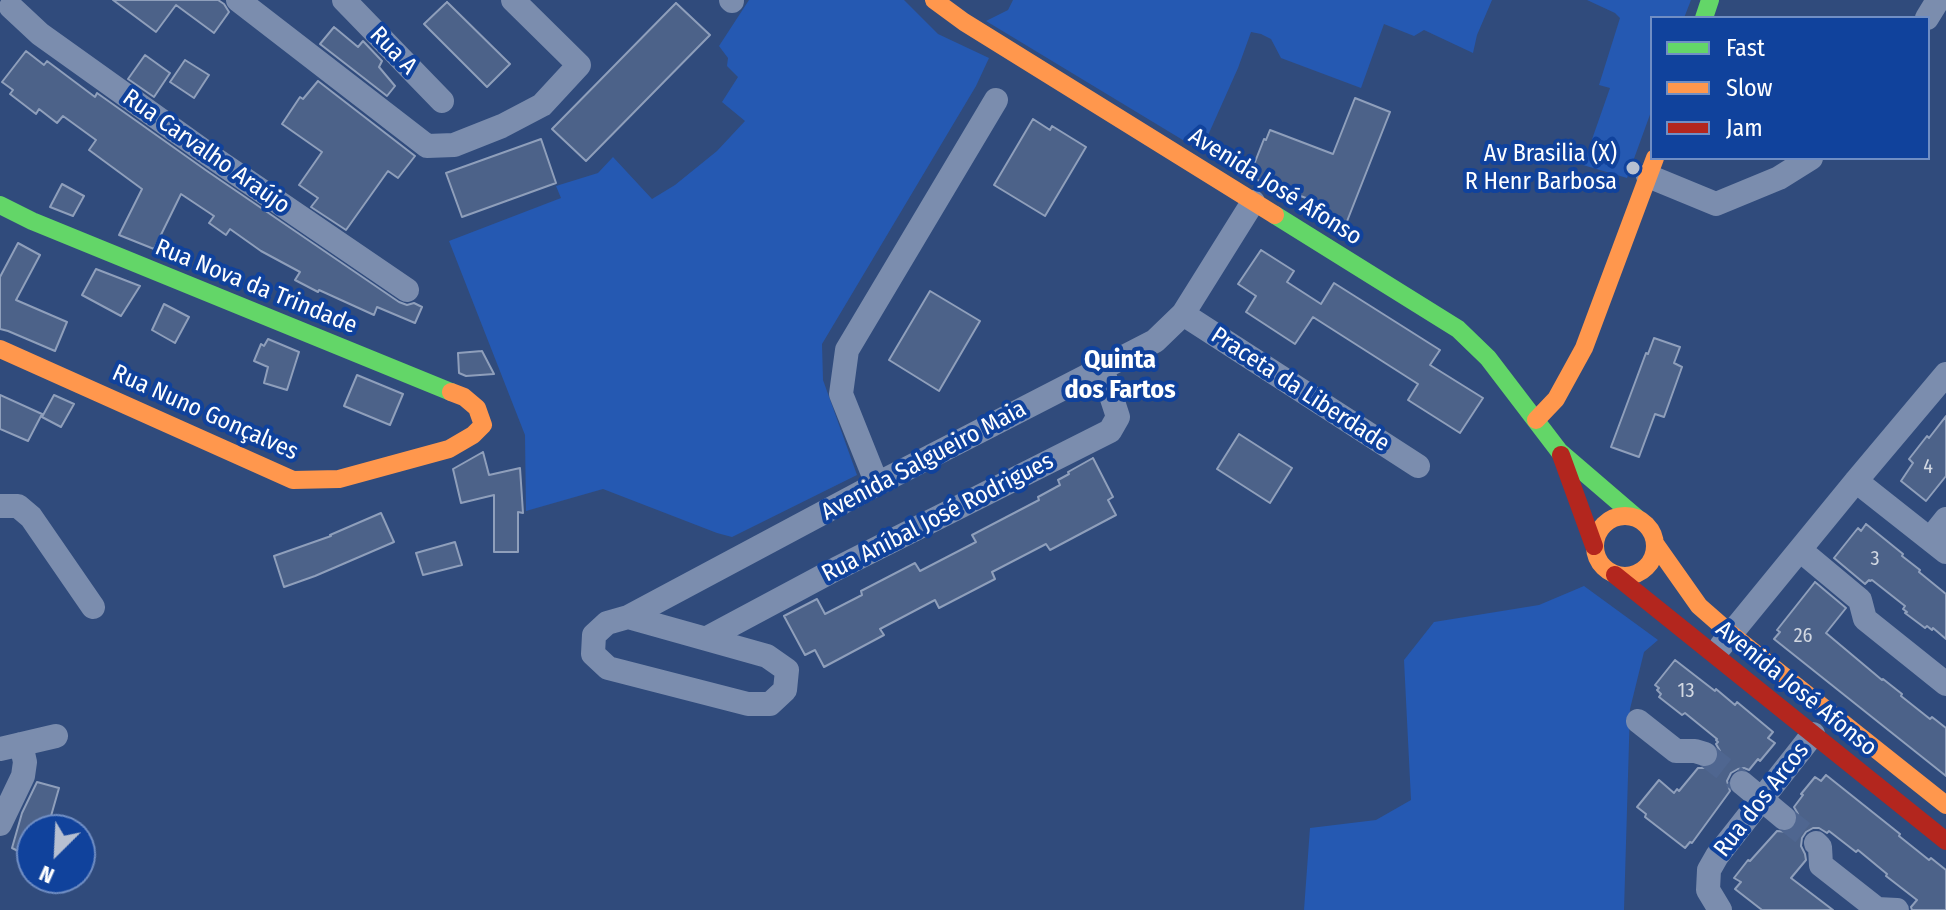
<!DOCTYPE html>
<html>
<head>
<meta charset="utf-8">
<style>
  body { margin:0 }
  #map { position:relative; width:1946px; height:910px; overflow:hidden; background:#304b7c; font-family:"Fira Sans Condensed",sans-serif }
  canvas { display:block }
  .legend { position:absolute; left:1650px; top:16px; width:280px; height:144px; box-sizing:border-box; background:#10429c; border:2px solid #708ec4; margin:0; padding:10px 14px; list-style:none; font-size:24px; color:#fff }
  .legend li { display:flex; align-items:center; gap:16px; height:40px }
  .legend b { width:40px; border:2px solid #708ec4 }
  .north { position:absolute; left:16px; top:814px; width:80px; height:80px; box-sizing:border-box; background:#10429c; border:2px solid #708ec4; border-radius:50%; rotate:204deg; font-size:22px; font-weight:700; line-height:32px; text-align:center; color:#fff }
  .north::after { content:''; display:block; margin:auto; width:28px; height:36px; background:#b7c0d1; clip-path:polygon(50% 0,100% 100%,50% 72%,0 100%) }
</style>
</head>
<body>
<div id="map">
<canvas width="1946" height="910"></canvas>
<ul class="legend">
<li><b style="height:10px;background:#63d668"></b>Fast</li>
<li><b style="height:10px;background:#ff974d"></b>Slow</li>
<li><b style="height:10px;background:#b3261e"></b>Jam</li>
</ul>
<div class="north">N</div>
</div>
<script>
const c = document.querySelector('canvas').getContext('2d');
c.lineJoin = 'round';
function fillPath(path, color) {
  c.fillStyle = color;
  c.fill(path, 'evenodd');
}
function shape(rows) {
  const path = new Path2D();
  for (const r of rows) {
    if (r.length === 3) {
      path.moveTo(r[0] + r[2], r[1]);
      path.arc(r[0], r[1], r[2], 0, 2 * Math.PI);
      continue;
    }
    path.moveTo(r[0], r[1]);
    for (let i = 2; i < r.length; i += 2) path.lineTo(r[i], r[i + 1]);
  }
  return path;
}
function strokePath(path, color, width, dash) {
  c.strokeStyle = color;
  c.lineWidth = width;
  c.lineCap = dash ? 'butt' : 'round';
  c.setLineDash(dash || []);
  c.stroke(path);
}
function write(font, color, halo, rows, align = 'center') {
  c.font = font + ' "Fira Sans Condensed",sans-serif';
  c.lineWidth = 8;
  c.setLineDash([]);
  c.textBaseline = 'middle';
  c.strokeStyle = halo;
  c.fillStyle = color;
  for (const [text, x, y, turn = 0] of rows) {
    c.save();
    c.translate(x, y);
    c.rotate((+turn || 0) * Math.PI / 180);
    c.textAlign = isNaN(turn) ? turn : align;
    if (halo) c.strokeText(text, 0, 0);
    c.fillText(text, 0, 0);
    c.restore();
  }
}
fillPath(shape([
  [749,0,904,0,938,34,989,58,976,86,822,344,823,380,857,475,732,537,717,533,603,489,526,511,525,435,449,241,561,198,556,186,598,173,613,157,652,199,675,185,717,151,745,121,722,102,738,77,727,66,728,58,719,46],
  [1013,0,1492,0,1477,35,1473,53,1424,30,1414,36,1384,24,1361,88,1281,58,1271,39,1261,34,1251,32,1238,68,1201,151,986,21,1008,10],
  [1587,0,1691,0,1684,18,1652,18,1652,109,1627,178,1583,165,1610,88,1599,85,1620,18,1615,13],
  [1584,586,1658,640,1644,652,1630,709,1624,910,1304,910,1310,828,1376,820,1411,800,1404,660,1434,622,1539,605]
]), '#2559b2');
const building = shape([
  [113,0,218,0,224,4,229,12,214,33,176,5,156,32,113,0],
  [447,2,510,64,487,87,424,24,447,2],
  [676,3,710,35,586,161,552,129,676,3],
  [334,27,358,47,363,41,382,61,379,67,395,86,387,96,320,44,334,27],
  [26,51,44,65,47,61,95,97,97,93,207,171,399,302,407,305,414,303,422,307,415,323,377,307,374,315,319,290,318,292,295,280,300,272,261,251,230,229,226,235,209,223,214,216,181,194,154,249,119,235,142,189,89,150,96,140,63,116,57,123,39,109,36,114,10,94,13,90,2,82,26,51],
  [145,55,170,73,154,97,128,79,145,55],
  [185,60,209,75,194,98,170,82,185,60],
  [318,81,415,156,398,178,388,171,346,230,311,207,318,198,299,185,322,152,282,124,300,97,303,99,318,81],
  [1355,98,1390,112,1342,234,1309,213,1314,201,1252,178,1256,167,1253,167,1264,139,1266,140,1270,130,1333,154,1355,98],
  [1033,119,1050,130,1052,126,1086,147,1045,216,994,185,1033,119],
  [541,139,556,183,462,217,446,173,541,139],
  [62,184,84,196,73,216,50,207,62,184],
  [18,243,40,255,16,300,67,322,55,351,8,331,0,329,0,277,18,243],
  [1261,250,1294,271,1287,282,1321,304,1334,283,1440,350,1430,365,1483,398,1460,433,1408,400,1418,384,1313,317,1295,344,1246,312,1256,296,1238,284,1261,250],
  [96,269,140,286,121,316,82,295,96,269],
  [930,291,980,321,939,391,889,360,930,291],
  [164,304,189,317,175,343,152,330,164,304],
  [1654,338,1680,347,1674,363,1682,367,1664,417,1655,414,1639,457,1611,447,1646,353,1648,354,1654,338],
  [268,339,299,352,287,390,264,383,268,367,254,361,261,344,264,346,268,339],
  [482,351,494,374,466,376,459,373,458,353,482,351],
  [357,375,403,394,390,425,344,406,357,375],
  [0,395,42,414,28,441,0,429,0,395],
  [54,395,74,404,61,427,42,417,54,395],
  [1946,416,1946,476,1926,501,1901,481,1913,463,1909,459,1927,436,1929,438,1946,416],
  [1239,434,1292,468,1270,503,1217,469,1239,434],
  [483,452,489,475,520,468,523,513,518,512,518,552,494,552,494,495,461,503,453,469,483,452],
  [1093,458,1113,497,1108,500,1116,515,1050,550,1046,544,992,572,995,579,939,608,935,600,880,629,884,635,824,667,815,650,805,655,784,616,817,599,825,614,862,595,861,591,915,563,920,571,976,542,972,535,1039,500,1038,497,1060,485,1058,480,1069,474,1068,472,1093,458],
  [381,513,394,542,315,576,284,587,274,556,331,536,330,535,381,513],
  [1866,524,1903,554,1902,556,1920,570,1919,572,1946,594,1946,639,1933,628,1932,630,1927,626,1925,628,1905,613,1907,612,1903,609,1905,606,1872,580,1870,581,1869,580,1865,584,1834,558,1858,528,1861,531,1866,524],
  [455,542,462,565,423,575,416,553,455,542],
  [1815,582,1846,608,1826,633,1882,680,1883,679,1902,694,1901,696,1930,719,1932,717,1946,728,1946,776,1774,639,1780,632,1777,630,1815,582],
  [1675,660,1715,691,1716,689,1735,705,1737,702,1773,732,1768,738,1775,743,1760,761,1758,759,1749,770,1744,768,1738,769,1731,773,1727,781,1730,791,1692,843,1690,842,1685,848,1645,817,1646,814,1637,807,1659,780,1674,793,1677,789,1679,791,1698,768,1709,768,1716,764,1720,758,1720,751,1716,744,1718,742,1716,740,1717,739,1685,713,1682,715,1659,697,1661,694,1657,690,1659,688,1655,685,1675,660],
  [1826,775,1900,834,1899,836,1929,860,1931,858,1946,870,1946,910,1912,910,1911,907,1917,900,1886,876,1887,874,1858,850,1856,852,1829,831,1827,833,1819,828,1813,828,1806,832,1802,838,1801,846,1805,854,1806,860,1791,878,1833,910,1762,910,1735,889,1741,882,1734,878,1748,860,1750,861,1777,831,1788,832,1796,827,1799,820,1798,814,1794,807,1803,795,1801,794,1815,777,1821,781,1826,775],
  [37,782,59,788,47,830,32,830,32,858,12,848,22,813,37,782]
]);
fillPath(building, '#4c6289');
strokePath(building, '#8f9fbb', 2);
strokePath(shape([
  [1705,754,1742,783],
  [1784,818,1816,843]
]), '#4f6690', 24, [24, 12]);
strokePath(shape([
  [238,0,427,146,454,145,502,126,542,105,579,65,513,0],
  [344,0,442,101],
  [731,0,732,1],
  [11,7,40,34,215,159,407,290],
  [1927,18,1938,0],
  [1648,176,1716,204,1779,178,1811,158],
  [1183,314,1418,466],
  [1856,481,1946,552],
  [877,484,841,394,847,350,996,100],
  [0,506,18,506,31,517,93,607],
  [1930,539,1946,519],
  [1800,550,1860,600,1865,619,1946,684],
  [628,617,877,484,1155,341,1183,314,1253,202],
  [628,617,767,656,787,670,785,690,770,704,748,704,608,668,593,654,594,635,607,623,628,617],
  [707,638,836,569,1110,431,1118,417,1102,368],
  [1721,646,1856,481,1946,374],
  [1638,721,1676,751,1695,751,1705,754],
  [0,749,56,736],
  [1742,783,1784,818],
  [0,824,23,776,25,762,21,744],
  [1816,843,1820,847,1821,865,1877,909,1897,910],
  [1720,910,1708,890,1709,870,1717,856,1813,734]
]), '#7b8dae', 24);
strokePath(shape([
  [1704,18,1710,0],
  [0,205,32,221,451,392],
  [1275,215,1458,329,1488,358,1559,451,1637,518]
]), '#63d668', 18);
strokePath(shape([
  [934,0,964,22,1275,215],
  [0,349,293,480,339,479,449,449,473,435,483,425,477,408,464,397,451,392],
  [1536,420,1556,399,1584,348,1655,158],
  [1625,546,30],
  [1656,545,1699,606,1731,634,1946,805]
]), '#ff974d', 18);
strokePath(shape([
  [1561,455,1594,546],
  [1615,575,1946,841]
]), '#b3261e', 18);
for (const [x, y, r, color] of [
  [1633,168,8,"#b7c0d1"]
]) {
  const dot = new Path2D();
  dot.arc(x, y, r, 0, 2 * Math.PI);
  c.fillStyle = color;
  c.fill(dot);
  strokePath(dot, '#10429c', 3);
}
write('20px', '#d2d8e2', null, [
  ["4",1928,467],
  ["3",1875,559],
  ["26",1803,636],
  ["13",1686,691]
]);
write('24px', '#fff', '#10429c', [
  ["Rua A",393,51,46],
  ["Rua Carvalho Araújo",206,152,35],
  ["Avenida José Afonso",1275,187,32],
  ["Rua Nova da Trindade",256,287,22],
  ["Praceta da Liberdade",1300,390,33],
  ["Rua Nuno Gonçalves",205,413,24],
  ["Avenida Salgueiro Maia",924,461,-28],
  ["Rua Aníbal José Rodrigues",938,518,-27],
  ["Avenida José Afonso",1796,689,39],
  ["Rua dos Arcos",1762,800,-52]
]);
write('24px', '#fff', '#10429c', [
  ["Av Brasilia (X)",1617,154],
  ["R Henr Barbosa",1617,182]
], 'right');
write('bold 26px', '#fff', '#10429c', [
  ["Quinta",1120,361],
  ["dos Fartos",1120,391]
]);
</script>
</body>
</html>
